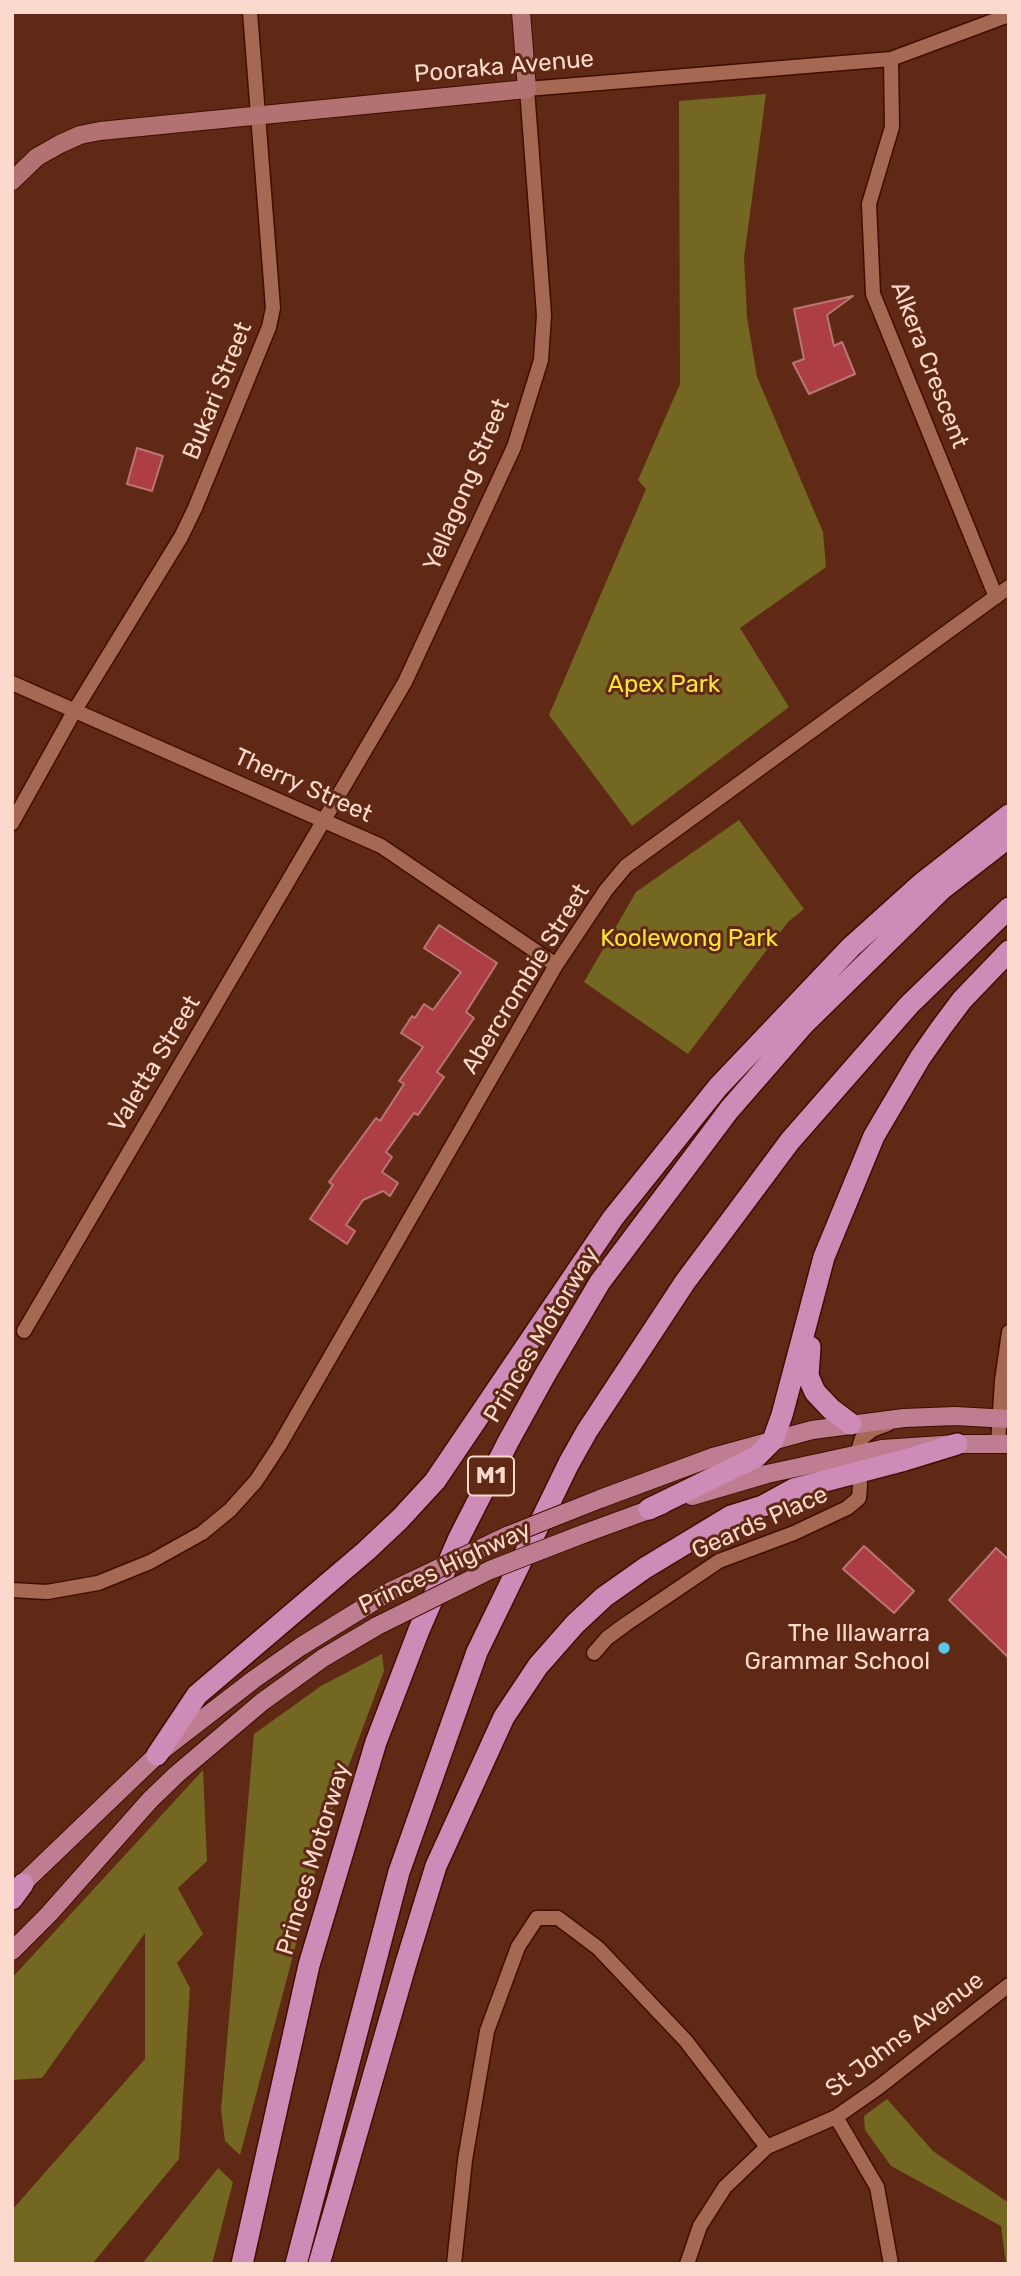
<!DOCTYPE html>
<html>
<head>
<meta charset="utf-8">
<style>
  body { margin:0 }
  #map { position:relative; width:1021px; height:2276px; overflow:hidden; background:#5f2915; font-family:Rubik,sans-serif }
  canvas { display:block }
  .frame { position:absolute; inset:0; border:14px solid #fcd9cd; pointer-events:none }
</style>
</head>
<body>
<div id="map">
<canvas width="1021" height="2276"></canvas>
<div class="frame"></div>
</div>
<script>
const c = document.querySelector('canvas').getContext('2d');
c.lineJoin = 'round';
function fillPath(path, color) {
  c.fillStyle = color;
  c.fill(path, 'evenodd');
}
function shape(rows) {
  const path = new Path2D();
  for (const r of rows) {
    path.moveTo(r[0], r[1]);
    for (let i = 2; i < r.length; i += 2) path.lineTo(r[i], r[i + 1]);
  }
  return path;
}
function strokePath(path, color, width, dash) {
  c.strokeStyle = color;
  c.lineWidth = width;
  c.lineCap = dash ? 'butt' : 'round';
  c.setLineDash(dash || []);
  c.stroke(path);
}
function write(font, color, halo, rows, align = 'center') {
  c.font = font + ' Rubik,sans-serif';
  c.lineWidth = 6;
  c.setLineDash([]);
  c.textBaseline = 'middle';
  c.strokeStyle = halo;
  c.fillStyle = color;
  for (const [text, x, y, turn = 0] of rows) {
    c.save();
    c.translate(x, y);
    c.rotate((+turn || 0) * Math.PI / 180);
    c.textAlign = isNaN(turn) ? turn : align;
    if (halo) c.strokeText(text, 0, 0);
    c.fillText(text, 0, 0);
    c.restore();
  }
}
fillPath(shape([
  [766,94,744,258,747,317,757,377,823,532,826,567,740,628,789,707,632,826,549,715,646,489,638,480,680,384,679,101],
  [739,820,804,909,788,922,688,1054,584,982,636,892],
  [382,1654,384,1671,330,1816,240,2155,225,2141,221,2110,254,1734,321,1686],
  [203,1770,207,1861,178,1888,203,1934,177,1963,190,1988,179,2159,92,2264,12,2264,12,2210,145,2059,145,1933,42,2078,12,2080,12,1978],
  [887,2099,933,2151,1009,2203,1009,2264,1006,2264,1001,2226,891,2166,865,2130,864,2116],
  [218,2168,233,2182,212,2264,142,2264]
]), '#736721');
const building = shape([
  [853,296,827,315,834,346,842,342,855,374,809,394,793,363,804,359,794,309,853,296],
  [137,448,163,456,152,491,127,484,137,448],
  [439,925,497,963,466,1012,474,1018,437,1072,444,1077,418,1115,414,1113,386,1152,392,1157,382,1172,398,1183,390,1196,383,1191,363,1200,346,1225,355,1231,347,1244,310,1219,333,1185,329,1182,376,1118,380,1121,404,1084,399,1081,423,1047,401,1033,412,1016,415,1018,424,1004,433,1010,461,972,424,948,439,925],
  [864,1546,914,1591,894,1613,843,1569,864,1546],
  [996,1548,1009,1560,1009,1658,949,1600,996,1548]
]);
fillPath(building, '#ad3e45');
strokePath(building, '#ba7676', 2);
const street = shape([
  [891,59,892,127,869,204,873,294,996,597],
  [12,683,381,846,556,965],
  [12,823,75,710,181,537,195,508,269,327,273,308,250,12],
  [24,1331,405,682,514,447,541,360,544,315,527,89,891,59,1009,15],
  [998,1444,1002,1381,1009,1332],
  [12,1590,47,1592,98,1583,150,1562,202,1533,230,1510,256,1481,279,1446,556,965,606,890,626,866,1009,587],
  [594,1653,607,1638,626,1624,719,1561,794,1533,847,1508,859,1498,860,1485,857,1454,862,1438,872,1430,888,1424],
  [836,2117,877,2187,891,2264],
  [454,2264,465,2160,487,2031,518,1947,537,1918,558,1918,598,1948,686,2041,767,2147],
  [687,2264,700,2226,725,2187,767,2147,836,2117,879,2087,1009,1985]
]);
const secondary = shape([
  [12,181,37,157,60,144,80,135,100,131,527,89,521,12]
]);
const primary = shape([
  [692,1496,767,1474,882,1449,957,1444,1009,1444],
  [600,1499,713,1457,812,1430,904,1418,955,1416,1009,1419],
  [583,1534,662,1505],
  [15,1891,161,1751,253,1680,300,1647,389,1592],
  [12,1951,49,1914,150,1800,177,1774,262,1702,323,1658,377,1626]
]);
const highway = shape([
  [810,1347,808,1376,815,1392,831,1409,851,1424],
  [649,1509,756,1457,773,1440,782,1415,824,1257,874,1136,920,1058,941,1028,962,1000,1009,951],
  [157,1755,197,1695,366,1551,400,1519,435,1481,613,1218,718,1087,851,947,921,884,1009,815],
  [12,1899,23,1884],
  [242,2264,309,1965,376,1742,419,1630,459,1538,508,1442,545,1375,600,1282,729,1110,803,1025,942,889,1009,837],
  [296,2264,399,1872,477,1652,569,1463,587,1431,685,1282,790,1141,909,1005,1009,908],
  [319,2264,406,1963,436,1866,504,1717,538,1666,575,1624,604,1597,645,1568,731,1516,763,1506,794,1489,905,1460,957,1444]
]);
strokePath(street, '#420d00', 17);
strokePath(secondary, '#420d00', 20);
strokePath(primary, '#420d00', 20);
strokePath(highway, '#420d00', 24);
strokePath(street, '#a56853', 14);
strokePath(secondary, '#b17271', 18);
strokePath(primary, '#be7d90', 18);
strokePath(highway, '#ce8bb8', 21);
const primaryBridge = shape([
  [389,1592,509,1535,600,1499],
  [377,1626,490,1570,583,1534]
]);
strokePath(primaryBridge, '#420d00', 20, []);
strokePath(primaryBridge, '#be7d90', 18);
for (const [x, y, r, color] of [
  [944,1648,7,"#5bc7e7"]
]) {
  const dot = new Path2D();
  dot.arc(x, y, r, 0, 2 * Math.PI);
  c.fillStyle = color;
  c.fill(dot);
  strokePath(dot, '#5f2915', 2.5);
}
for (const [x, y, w] of [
  [491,1476,46]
]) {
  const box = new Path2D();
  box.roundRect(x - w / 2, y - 19.5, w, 39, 5);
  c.fillStyle = '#5f2915';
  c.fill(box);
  strokePath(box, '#fcd9cd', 2);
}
write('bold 23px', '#fcd9cd', null, [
  ["M1",491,1476]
]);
write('24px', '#fcd9cd', '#5f2915', [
  ["Pooraka Avenue",504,67,-5],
  ["Alkera Crescent",929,365,69],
  ["Bukari Street",218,391,-68],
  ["Yellagong Street",467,485,-67],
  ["Therry Street",303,786,24],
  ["Abercrombie Street",526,979,-58],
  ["Valetta Street",155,1064,-59],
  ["Princes Motorway",542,1335,-59],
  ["Geards Place",760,1523,-24],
  ["Princes Highway",445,1568,-25],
  ["Princes Motorway",314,1859,-73],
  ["St Johns Avenue",905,2035,-37]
]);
write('24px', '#fde339', '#5f2915', [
  ["Apex Park",664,685],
  ["Koolewong Park",689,939]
]);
write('24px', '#fcd9cd', '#5f2915', [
  ["The Illawarra",930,1634],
  ["Grammar School",930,1662]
], 'right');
</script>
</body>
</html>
